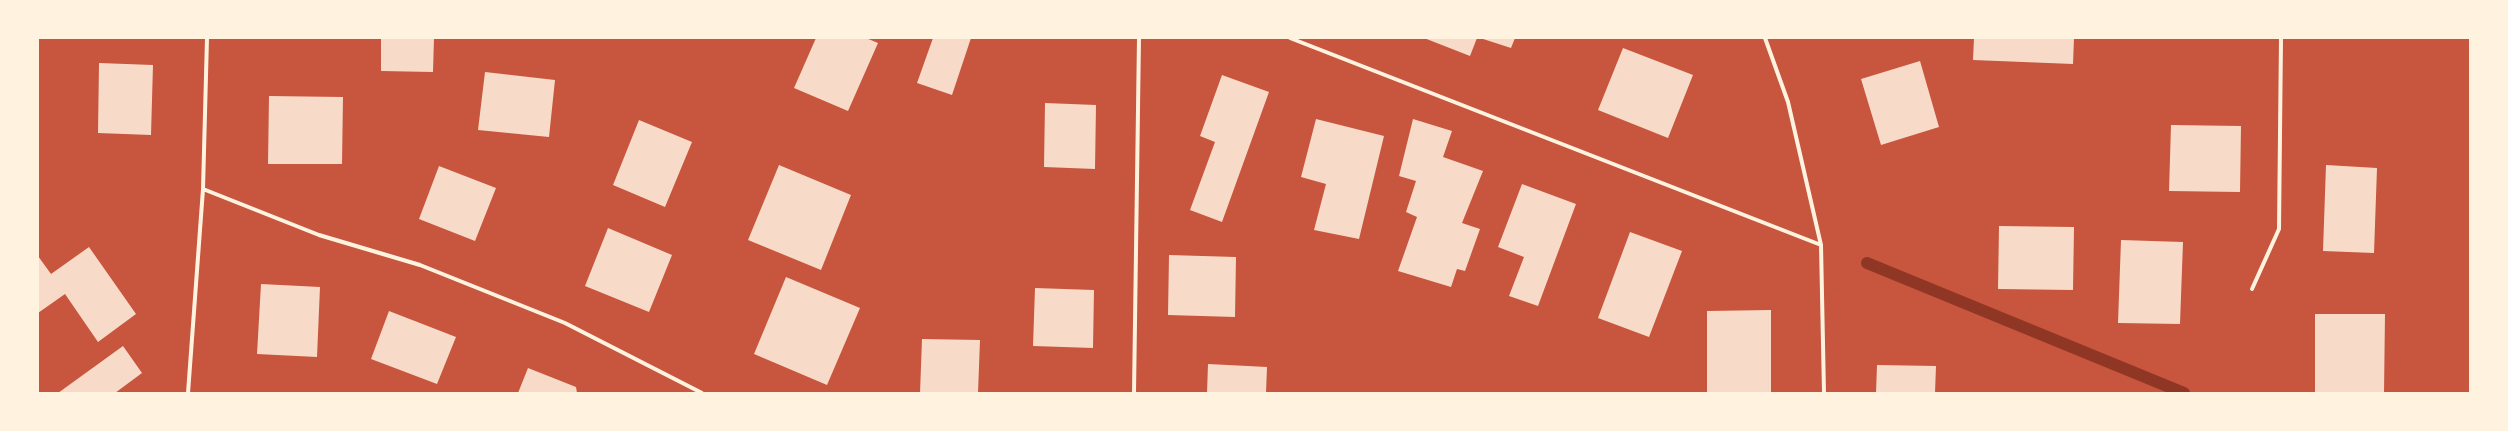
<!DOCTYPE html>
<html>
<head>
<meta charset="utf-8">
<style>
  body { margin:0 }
  #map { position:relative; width:2508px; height:431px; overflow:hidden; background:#c8553d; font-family:"Varela Round",sans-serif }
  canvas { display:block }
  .frame { position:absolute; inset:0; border:39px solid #fff3e0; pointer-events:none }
</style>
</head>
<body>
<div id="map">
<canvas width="2508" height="431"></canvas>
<div class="frame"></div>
</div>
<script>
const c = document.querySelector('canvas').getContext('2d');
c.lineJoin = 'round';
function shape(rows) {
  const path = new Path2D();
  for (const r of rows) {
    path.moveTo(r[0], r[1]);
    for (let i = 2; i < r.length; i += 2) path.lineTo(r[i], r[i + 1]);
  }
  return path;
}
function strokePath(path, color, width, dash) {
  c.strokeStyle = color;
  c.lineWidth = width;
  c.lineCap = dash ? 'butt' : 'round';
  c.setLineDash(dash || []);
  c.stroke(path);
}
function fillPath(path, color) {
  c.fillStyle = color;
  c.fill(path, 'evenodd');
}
strokePath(shape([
  [1867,263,2184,393]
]), '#8f3625', 12);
fillPath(shape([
  [381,38,434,38,433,72,381,71],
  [816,38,866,38,878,43,848,111,794,88],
  [933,38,971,38,952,95,917,83],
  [1424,38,1477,38,1470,56],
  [1480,38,1515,38,1511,48],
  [1974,38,2074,38,2073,64,1973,60],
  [1623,48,1693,75,1668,138,1598,110],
  [1920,61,1939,127,1881,145,1861,79],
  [99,63,153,65,151,135,98,133],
  [485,72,555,80,549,137,478,130],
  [1222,75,1269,92,1222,222,1190,210,1215,142,1200,136],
  [269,96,343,97,342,164,268,164],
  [1045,103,1096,105,1095,169,1044,167],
  [1316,119,1384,136,1359,239,1314,230,1326,184,1301,177],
  [1413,119,1452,131,1443,157,1483,171,1462,223,1480,229,1465,271,1457,269,1451,287,1398,271,1417,217,1406,212,1416,181,1399,176],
  [639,120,692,142,665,207,613,185],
  [2171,125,2241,126,2240,192,2169,191],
  [779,165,851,195,821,270,748,240],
  [2326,165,2377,168,2374,253,2323,251],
  [439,166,496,188,475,241,419,219],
  [1522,184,1576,204,1538,306,1509,296,1524,257,1498,247],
  [1999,226,2074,227,2073,290,1998,289],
  [608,228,672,255,649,312,585,286],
  [1630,232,1682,251,1649,337,1598,318],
  [2121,240,2183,242,2180,324,2118,323],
  [89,247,136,314,98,342,65,294,38,313,38,256,51,274],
  [1169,255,1236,257,1235,317,1168,315],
  [786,277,860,308,827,385,754,354],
  [261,284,320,287,317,357,257,354],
  [1035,288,1094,290,1093,348,1033,346],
  [1771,310,1771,393,1707,393,1707,311],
  [389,311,456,337,437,384,371,359],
  [2315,314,2385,314,2384,393,2315,393],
  [922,339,980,340,978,393,920,393],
  [123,346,142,373,115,393,58,393],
  [1208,364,1267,367,1266,393,1207,393],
  [1877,365,1936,366,1935,393,1876,393],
  [528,368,576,387,577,393,518,393]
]), '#f7dbc8');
strokePath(shape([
  [1290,38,1821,245],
  [1765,38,1788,102,1821,245,1824,393],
  [203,189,319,235,420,265,565,323,702,393],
  [2252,289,2279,229,2281,38],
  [188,393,203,189,207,38],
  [1134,393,1139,38]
]), '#fff3e0', 4);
</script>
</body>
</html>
